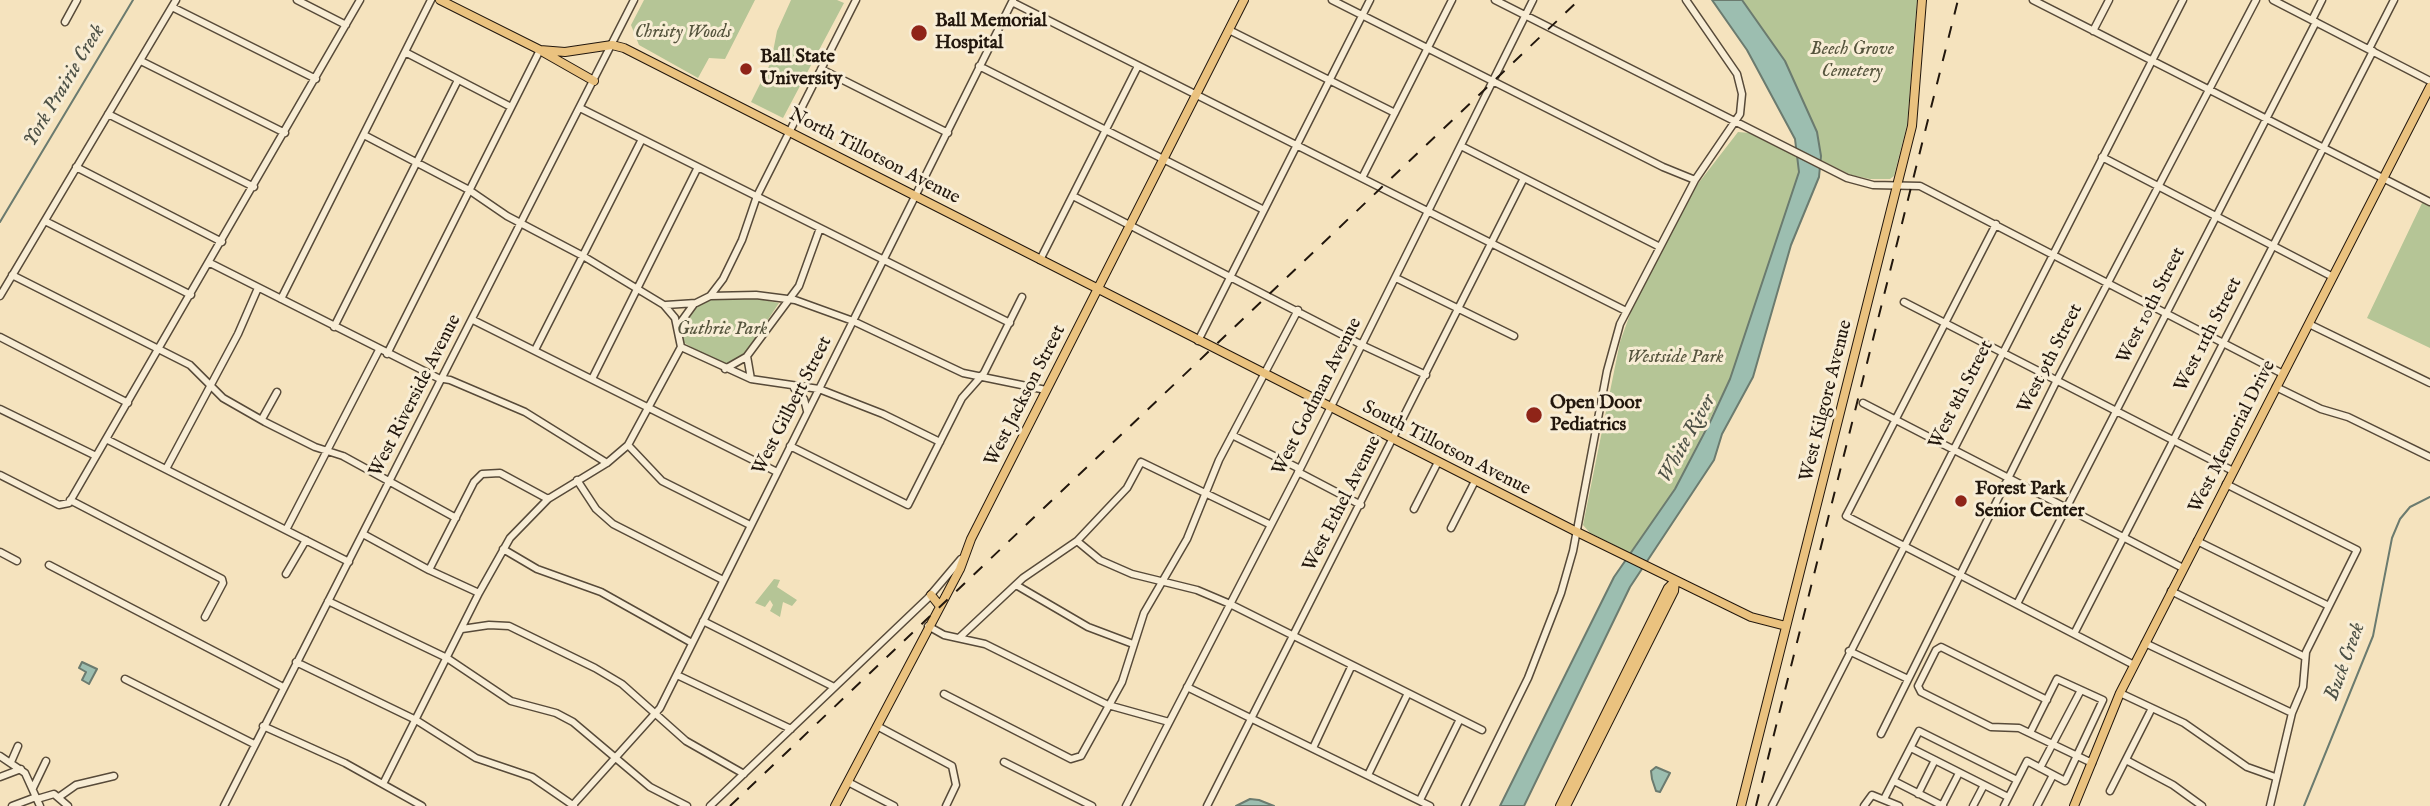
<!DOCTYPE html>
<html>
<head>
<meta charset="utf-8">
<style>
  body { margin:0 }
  canvas { display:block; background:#f5e3be }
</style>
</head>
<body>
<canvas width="2430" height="806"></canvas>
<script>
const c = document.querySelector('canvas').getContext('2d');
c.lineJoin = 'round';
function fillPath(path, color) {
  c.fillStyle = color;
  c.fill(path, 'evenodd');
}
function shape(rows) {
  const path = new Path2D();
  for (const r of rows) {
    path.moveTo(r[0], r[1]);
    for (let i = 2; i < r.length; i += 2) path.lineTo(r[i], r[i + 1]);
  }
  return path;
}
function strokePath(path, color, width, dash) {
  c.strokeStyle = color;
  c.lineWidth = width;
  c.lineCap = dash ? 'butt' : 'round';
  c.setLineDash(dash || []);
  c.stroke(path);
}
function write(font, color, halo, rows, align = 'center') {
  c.font = font + ' "IM FELL English",serif';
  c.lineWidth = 6;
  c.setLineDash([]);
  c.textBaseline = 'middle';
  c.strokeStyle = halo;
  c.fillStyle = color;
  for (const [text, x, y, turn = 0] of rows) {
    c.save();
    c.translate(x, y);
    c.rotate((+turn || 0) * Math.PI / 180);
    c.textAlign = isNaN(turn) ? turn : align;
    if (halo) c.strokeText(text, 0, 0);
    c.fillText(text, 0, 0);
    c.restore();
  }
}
fillPath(shape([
  [644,0,755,0,725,59,709,58,698,78,639,45,631,25],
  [791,0,837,0,844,3,783,118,751,102,771,62,777,31],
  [1741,0,1917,0,1907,125,1894,176,1890,179,1870,179,1851,175,1821,160],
  [1738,132,1750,133,1799,157,1799,172,1730,379,1675,489,1630,553,1590,533,1583,525,1620,342,1633,306,1697,185],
  [2423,201,2430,205,2430,348,2367,318],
  [743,296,779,303,745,354,724,366,681,341,682,325,692,309,709,300],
  [774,579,780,580,777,587,797,600,792,606,783,602,780,617,770,611,773,605,770,600,765,607,755,603]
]), '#b5c596');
const water = shape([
  [1712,0,1742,0,1785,61,1817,132,1821,156,1819,177,1791,245,1753,377,1722,434,1714,460,1630,587,1524,806,1500,806,1614,577,1675,489,1711,420,1730,379,1799,172,1795,139,1747,50,1712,0],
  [82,662,97,669,89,684,82,680,86,672,79,668,82,662],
  [1656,767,1670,773,1660,792,1656,791,1652,779,1651,771,1656,767],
  [1250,799,1259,800,1274,806,1236,806,1250,799]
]);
fillPath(water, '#9cbeb0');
strokePath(water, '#6b7b6f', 2);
strokePath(shape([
  [0,222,133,0],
  [2304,806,2373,636,2392,538,2400,519,2410,507,2430,497]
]), '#6b7b6f', 2);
const minor = shape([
  [297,0,346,25],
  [1332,0,1663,167,1695,180],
  [1495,0,1847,178,1873,185,1920,186,2283,374],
  [2033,0,2430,202],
  [2273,0,2430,81],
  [1012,2,1626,311],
  [172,7,316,79],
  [2312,20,2322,0],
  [65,22,77,0],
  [1229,30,1395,113],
  [2093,31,2109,0],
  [2369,49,2394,0],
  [405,52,511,107],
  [141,61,285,133],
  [979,66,1264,210],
  [821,69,948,133],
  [580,108,1010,323],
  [108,114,254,187],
  [364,135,469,190,507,216,583,256,664,305,675,318,681,347,628,445,607,463,548,499,510,538,479,593,383,784],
  [1461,146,1660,247],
  [2102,157,2333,277],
  [76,167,222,242],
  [1362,178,1452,0],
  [1073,196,1366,347,1426,375],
  [45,221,191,295],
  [1996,224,1846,516,2134,665],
  [1040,260,1138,66],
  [210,263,438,378,450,380,525,412,607,463],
  [12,275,190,365,223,398,265,422,315,447,343,456,456,518],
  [1396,278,1514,336],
  [0,296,176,0],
  [710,296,756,295,795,300,853,321,963,373,1046,390],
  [281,299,431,0],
  [1904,302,2233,471],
  [666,305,696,303,710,296,723,279,742,240,757,196,856,0],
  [473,320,777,472],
  [2309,324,2430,383],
  [678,326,694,304],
  [334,327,458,80],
  [0,337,128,403],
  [1198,341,1370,0],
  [681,347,751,379,819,389,883,414,940,442],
  [535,350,642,139],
  [387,354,540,50],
  [725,369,746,357],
  [593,377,698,167],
  [751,379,747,356,799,286,820,228],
  [2276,387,2321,409,2348,417,2430,457],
  [794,388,804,399,807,411],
  [1863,403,2183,568],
  [0,409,96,456],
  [262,419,277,392],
  [1232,435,1300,469],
  [106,439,349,562],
  [628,445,662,481,750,525],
  [790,446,908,505,962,398,984,373,1022,297],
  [166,469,238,334,258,288],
  [1298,472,1361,505],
  [0,475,59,505,69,503,360,0],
  [577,480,596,509,613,524,723,580],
  [2226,484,2357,550,2306,652,2303,687,2292,713,2270,806],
  [70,500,222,579,223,583,205,617],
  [1414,509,1438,462],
  [1451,528,1475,481],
  [286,530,379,350],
  [363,534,429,570,479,593],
  [1077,541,1100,560,1132,574,1197,590,1230,604,1482,730],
  [2197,541,2329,606],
  [503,549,537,569,601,592,692,643],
  [0,552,17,561],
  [49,565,283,687],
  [429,570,474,482,482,474,500,473,548,499],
  [286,574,306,540],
  [1016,585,1088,627,1133,644],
  [2171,591,2305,657],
  [328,601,447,658,511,701,556,713,573,722,650,787,687,806],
  [2017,604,2316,22],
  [703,621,834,687],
  [928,626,944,635,985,644,1108,705,1169,722],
  [462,629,489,625,509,626,595,668,622,684,686,741,744,774],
  [2074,634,2373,51],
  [960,637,1023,578,1077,541,1127,488,1141,462,1271,525],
  [2145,643,2292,713],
  [1849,651,1908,679],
  [296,662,416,720,476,758,532,777,574,806],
  [677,675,791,729],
  [125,679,254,744],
  [1187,687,1430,806],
  [2120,693,2184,723,2247,767,2275,777],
  [944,694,1071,759,1081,756,1122,682,1144,613,1187,539,1219,460,1298,310],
  [2047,700,1941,647,1936,650,1918,686,1921,692,1991,727,2019,728,2092,763],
  [263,726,345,763,422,806],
  [877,726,952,766,956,785,946,806],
  [1881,734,2057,380,2256,0],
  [1313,748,1352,665],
  [1911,748,2008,797],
  [0,756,25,773,40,806],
  [2126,760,2173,785,2202,806],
  [11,762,18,746],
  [1004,762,1092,806],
  [2040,768,2081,690],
  [1368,775,1408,693],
  [0,777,21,769],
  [1894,781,1943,806],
  [848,782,894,806],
  [33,788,46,761],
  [2110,791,2152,708],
  [1918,794,1935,760],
  [59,797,76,785,114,776],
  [37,799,54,794,68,806],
  [1884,799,1919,731,2017,780],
  [1420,800,1460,719],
  [12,806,36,797],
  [224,806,634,0],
  [572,806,660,708,1013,0],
  [710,806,928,598,961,559],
  [1126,806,1303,463,1533,0],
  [1207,806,1524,178],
  [1465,806,1528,678,1561,593,1573,551,1607,371,1620,324,1695,180,1740,114,1742,94,1737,74,1686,0],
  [1772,806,2183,0],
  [1864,806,1872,795,1899,806],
  [1942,806,1959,773],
  [1973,806,1984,785],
  [2004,806,2027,761,2065,781,2103,700,2057,679,2030,733],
  [2037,806,2053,775]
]);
const major = shape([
  [440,0,540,50,565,52,612,45,624,48,1577,532,1751,617,1786,626],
  [543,52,594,81],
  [931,595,939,605],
  [835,806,960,569,971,539,1244,0],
  [1560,806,1668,588,1675,581],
  [1566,806,1674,591,1675,581],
  [1741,806,1912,126,1922,0],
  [2074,806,2120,693,2430,87]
]);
strokePath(minor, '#574a39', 9);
strokePath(major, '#22170d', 10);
strokePath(minor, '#f8edd5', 6);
strokePath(major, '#eac27f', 8);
strokePath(shape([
  [730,806,1579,0],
  [1756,806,1958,0]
]), '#22170d', 2, [12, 12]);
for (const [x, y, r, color] of [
  [919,33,9,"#8f2418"],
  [746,69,7,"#8f2418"],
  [1534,415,9,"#8f2418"],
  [1961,501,7,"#8f2418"]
]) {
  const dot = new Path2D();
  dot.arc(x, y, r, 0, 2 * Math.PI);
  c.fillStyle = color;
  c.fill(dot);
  strokePath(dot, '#f8edd5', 2.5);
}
write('bold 19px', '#22170d', '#f8edd5', [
  ["Ball Memorial",935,22],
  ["Hospital",935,44],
  ["Ball State",760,58],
  ["University",760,80],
  ["Open Door",1550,404],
  ["Pediatrics",1550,426],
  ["Forest Park",1975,490],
  ["Senior Center",1975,512]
], 'left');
write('italic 19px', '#55543d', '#f8edd5', [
  ["Christy Woods",683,33],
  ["Beech Grove",1852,50],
  ["Cemetery",1852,72],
  ["Guthrie Park",722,330],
  ["Westside Park",1675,358]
]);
write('19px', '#22170d', '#f8edd5', [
  ["North Tillotson Avenue",874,157,27],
  ["West 10th Street",2152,306,-63],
  ["West 11th Street",2209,335,-63],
  ["West 9th Street",2051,359,-63],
  ["West 8th Street",1962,395,-63],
  ["West Riverside Avenue",416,396,-63],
  ["West Jackson Street",1026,396,-63],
  ["West Godman Avenue",1318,397,-63],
  ["West Kilgore Avenue",1827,401,-76],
  ["West Gilbert Street",793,406,-63],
  ["West Memorial Drive",2233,437,-63],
  ["South Tillotson Avenue",1446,449,27],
  ["West Ethel Avenue",1343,504,-63]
]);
write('italic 21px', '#4d5146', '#f8edd5', [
  ["York Prairie Creek",65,86,-59],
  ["White River",1688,439,-61],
  ["Buck Creek",2346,662,-70]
]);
</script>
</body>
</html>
